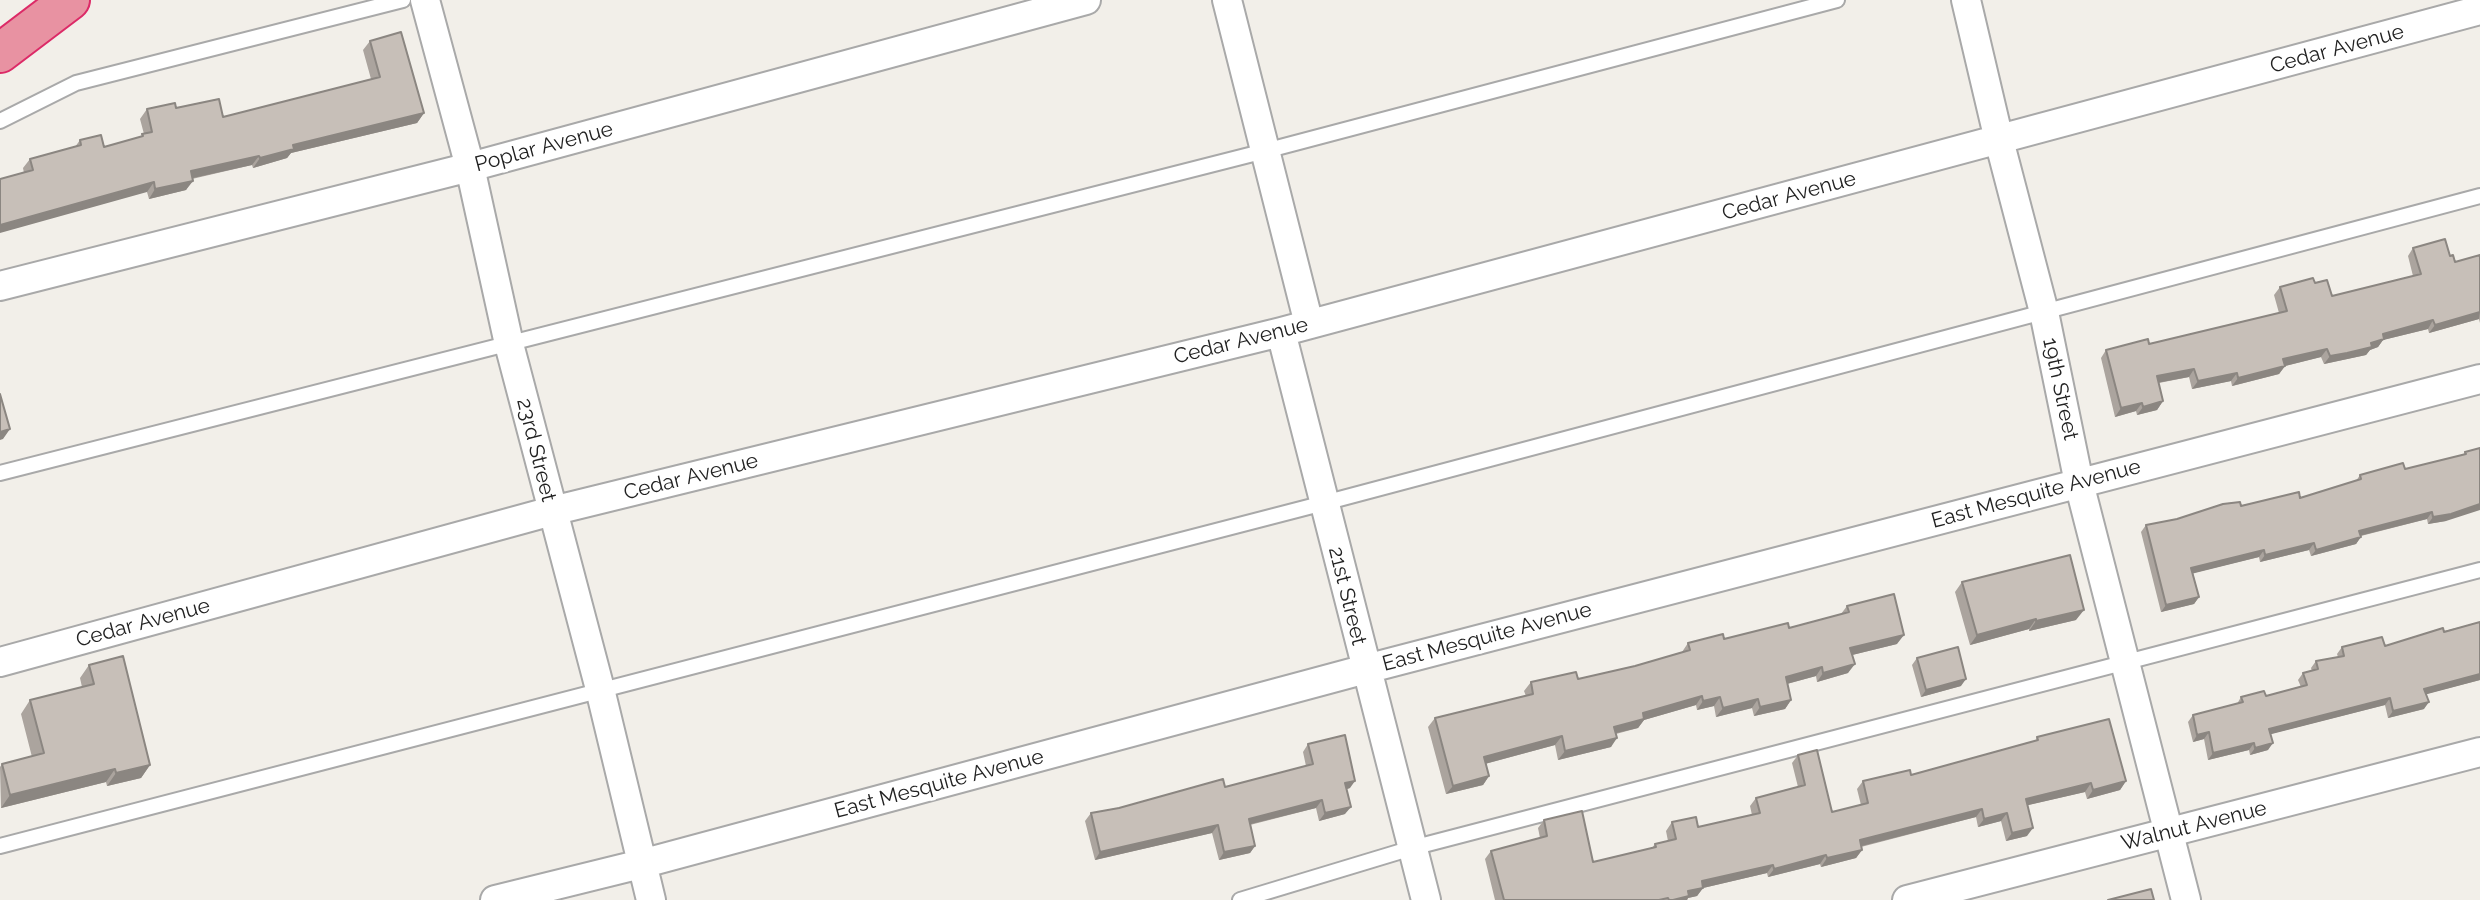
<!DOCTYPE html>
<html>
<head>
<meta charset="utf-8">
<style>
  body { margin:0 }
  canvas { display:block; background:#f2efe9 }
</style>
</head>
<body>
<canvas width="2480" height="900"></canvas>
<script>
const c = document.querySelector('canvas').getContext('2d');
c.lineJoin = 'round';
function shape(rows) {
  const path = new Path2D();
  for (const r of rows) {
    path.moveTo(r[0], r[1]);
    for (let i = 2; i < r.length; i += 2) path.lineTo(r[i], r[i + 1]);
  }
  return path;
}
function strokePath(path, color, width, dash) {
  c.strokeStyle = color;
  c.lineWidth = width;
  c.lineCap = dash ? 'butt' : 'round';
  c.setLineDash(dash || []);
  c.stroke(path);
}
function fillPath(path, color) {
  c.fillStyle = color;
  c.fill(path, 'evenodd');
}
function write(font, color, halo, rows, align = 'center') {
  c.font = font + ' Raleway,sans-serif';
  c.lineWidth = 7;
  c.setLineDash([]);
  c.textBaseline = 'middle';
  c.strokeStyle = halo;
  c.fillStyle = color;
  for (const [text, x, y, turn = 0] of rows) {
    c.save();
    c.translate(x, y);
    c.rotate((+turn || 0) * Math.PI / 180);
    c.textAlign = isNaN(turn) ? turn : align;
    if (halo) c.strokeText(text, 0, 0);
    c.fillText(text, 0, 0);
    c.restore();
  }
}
const service = shape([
  [0,121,76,83,403,0],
  [0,473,1265,151,1837,0],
  [0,846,1324,503,2480,196],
  [1240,900,1412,848,2480,570]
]);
const minor = shape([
  [425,0,470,167,509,344,600,689,651,900],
  [1227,0,1309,324],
  [1966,0,1999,140,2044,312,2079,483,2186,900],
  [0,286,470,167,1086,0],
  [1281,332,1426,900],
  [0,662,552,511,1281,332,2480,10],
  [495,900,641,864,1366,669,2480,379],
  [1907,900,2480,752]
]);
const motorway = shape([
  [0,53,70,0]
]);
strokePath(service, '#a9a9a9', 18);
strokePath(minor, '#a9a9a9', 32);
strokePath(motorway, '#dc2a67', 42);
strokePath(service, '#fff', 14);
strokePath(minor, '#fff', 28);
strokePath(motorway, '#e892a2', 38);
fillPath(shape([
  [370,41,424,113,417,123,291,153,287,158,253,168,252,165,192,179,186,190,149,199,147,192,24,173,23,168,30,159,75,147,80,140,104,147,140,137,144,134,140,119,147,109,176,108,223,117,371,79,363,50],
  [2413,248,2450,256,2455,262,2480,255,2480,323,2479,319,2429,333,2428,329,2383,340,2378,347,2370,350,2366,355,2324,364,2321,357,2285,366,2279,374,2232,386,2231,381,2192,389,2189,377,2159,383,2163,401,2157,410,2137,415,2136,411,2115,417,2101,358,2106,350,2149,344,2279,313,2274,295,2280,287,2315,283,2332,296,2413,276,2408,256],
  [2480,448,2446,521,2428,524,2427,519,2361,536,2356,544,2311,556,2309,550,2260,562,2259,557,2193,573,2199,597,2194,604,2161,612,2141,532,2146,525,2241,506,2300,498,2356,481,2360,475,2405,469,2463,455,2465,452],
  [1962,582,2076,620,2029,631,2029,629,1970,645,1955,592],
  [1847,606,1897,644,1852,655,1848,673,1817,682,1816,676,1787,684,1791,700,1785,709,1754,716,1752,708,1716,717,1714,706,1697,710,1696,705,1644,720,1638,728,1616,734,1611,747,1558,760,1555,745,1485,764,1489,776,1483,785,1446,794,1428,727,1435,718,1526,696,1524,691,1531,682,1578,679,1635,666,1682,652,1688,643,1724,639,1789,628,1841,614],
  [2480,622,2480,680,2426,694,2424,709,2388,718,2385,705,2270,734,2268,750,2250,755,2249,750,2208,760,2204,739,2193,742,2188,722,2193,715,2237,704,2241,697,2266,696,2301,687,2298,680,2303,673,2312,671,2311,668,2316,661,2338,657,2337,654,2342,647,2385,646],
  [1917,658,1961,686,1921,697,1912,665],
  [89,665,150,765,141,778,107,786,106,782,1,808,0,767,2,764,32,757,21,714,30,700,82,687,80,678],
  [2037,737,2126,781,2120,790,2087,799,2085,792,2028,805,2027,836,2006,841,2001,821,1978,827,1976,817,1861,847,1862,850,1856,858,1821,867,1820,864,1768,877,1767,873,1703,888,1697,896,1688,898,1687,900,1495,900,1485,859,1491,851,1540,838,1538,828,1544,820,1593,862,1652,848,1655,844,1668,841,1666,831,1672,822,1698,827,1752,815,1750,806,1756,798,1798,787,1792,763,1798,755,1832,812,1861,805,1857,789,1863,781,1911,775,2035,741],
  [1308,744,1350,788,1347,789,1345,814,1319,821,1316,808,1250,825,1255,846,1250,853,1219,860,1212,833,1095,860,1085,821,1091,813,1225,787,1306,766,1303,752]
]), '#aba49e');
fillPath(shape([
  [424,113,417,123,291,153,287,158,253,168,260,158,293,145],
  [259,156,252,165,184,180,191,171],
  [193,181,186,190,149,199,155,189],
  [154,182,147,192,0,233,0,225],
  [2480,312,2479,319,2429,333,2435,325],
  [2433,320,2428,329,2383,340,2378,347,2370,350,2366,355,2324,364,2330,356,2383,334],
  [2327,349,2321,357,2277,368,2283,359],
  [2285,366,2279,374,2232,386,2238,378],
  [2194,369,2189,377,2151,384,2157,376],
  [2237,373,2231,381,2192,389,2198,381],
  [2163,401,2157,410,2137,415,2143,407],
  [2142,403,2136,411,2115,417,2121,408],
  [10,429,3,439,0,440,0,432],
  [2480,504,2480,510,2446,521,2428,524,2433,517],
  [2432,512,2427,519,2355,537,2359,531],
  [2361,537,2356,544,2311,556,2316,550],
  [2314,543,2309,550,2260,562,2265,555],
  [2264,550,2259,557,2187,575,2191,568],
  [2199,597,2194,604,2161,612,2166,605],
  [2084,610,2076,620,2029,631,2036,621],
  [2036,619,2029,629,1970,645,1977,635],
  [1904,635,1897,644,1844,657,1850,648],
  [1855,664,1848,673,1817,682,1823,673],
  [1822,667,1816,676,1779,686,1786,677],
  [2480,674,2480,680,2420,696,2424,689],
  [1966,679,1961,686,1921,697,1926,690],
  [1702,696,1696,705,1644,720,1638,728,1608,735,1614,727,1643,713],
  [1720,697,1714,706,1697,710,1703,701],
  [2390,698,2385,705,2264,736,2269,729],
  [1758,699,1752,708,1716,717,1723,708],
  [1791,700,1785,709,1754,716,1760,707],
  [2429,702,2424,709,2388,718,2393,711],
  [2209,732,2204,739,2193,742,2197,735],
  [1562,736,1555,745,1477,766,1484,757],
  [1617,738,1611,747,1558,760,1565,751],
  [2254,743,2249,750,2208,760,2213,753],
  [2273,743,2268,750,2250,755,2255,748],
  [150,765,141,778,107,786,116,773],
  [115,769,106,782,1,808,10,795],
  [1489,776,1483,785,1446,794,1453,786],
  [1355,781,1350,788,1340,791,1345,783],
  [2126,781,2120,790,2087,799,2093,790],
  [2091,783,2085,792,2020,807,2026,799],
  [1322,800,1316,808,1243,826,1249,819],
  [1351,807,1345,814,1319,821,1325,813],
  [1982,809,1976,817,1854,848,1860,840],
  [2007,813,2001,821,1978,827,1984,819],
  [1218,825,1212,833,1095,860,1100,852],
  [2033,828,2027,836,2006,841,2012,833],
  [1255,846,1250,853,1219,860,1224,852],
  [1862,850,1856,858,1821,867,1827,858],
  [1826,855,1820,864,1768,877,1774,869],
  [1773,865,1767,873,1703,888,1697,896,1688,898,1687,900,1673,900,1702,881]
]), '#8b8681');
const building = shape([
  [401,32,424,113,293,145,294,149,260,158,259,156,191,171,193,181,155,189,154,182,0,225,0,179,33,170,30,159,81,145,80,140,101,135,104,147,143,136,142,134,152,132,147,109,175,103,176,108,219,99,223,117,380,77,370,41,401,32],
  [2445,239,2450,256,2453,255,2455,262,2480,255,2480,312,2435,325,2433,320,2383,334,2384,339,2371,343,2372,347,2347,353,2330,356,2327,349,2283,359,2285,366,2238,378,2237,373,2198,381,2194,369,2157,376,2163,401,2143,407,2142,403,2121,408,2106,350,2148,339,2149,344,2287,311,2280,287,2313,278,2315,283,2327,280,2332,296,2421,274,2413,248,2445,239],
  [0,394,10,429,0,432,0,394],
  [2480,448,2480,504,2451,514,2433,517,2432,512,2359,531,2361,537,2316,550,2314,543,2265,555,2264,550,2191,568,2199,597,2166,605,2146,525,2177,519,2223,504,2240,502,2241,506,2299,492,2300,498,2361,479,2360,475,2403,463,2405,469,2466,454,2465,452,2480,448],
  [2070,555,2084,610,2036,621,2036,619,1977,635,1962,582,2070,555],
  [1894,594,1904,635,1850,648,1855,664,1823,673,1822,667,1786,677,1791,700,1760,707,1758,699,1723,708,1720,697,1703,701,1702,696,1643,713,1644,719,1614,727,1617,738,1565,751,1562,736,1484,757,1489,776,1453,786,1435,718,1533,694,1531,682,1576,672,1578,679,1635,666,1690,650,1688,643,1723,634,1724,639,1788,623,1789,628,1849,612,1847,606,1894,594],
  [2480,622,2480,674,2424,689,2429,702,2393,711,2390,698,2269,729,2273,743,2255,748,2254,743,2213,753,2209,732,2197,735,2193,715,2243,702,2241,697,2264,691,2266,696,2307,685,2303,673,2318,669,2316,661,2344,656,2342,647,2382,637,2385,646,2443,628,2444,632,2480,622],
  [1958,647,1966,679,1926,690,1917,658,1958,647],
  [123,656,150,765,116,773,115,769,10,795,2,764,44,753,30,700,94,684,89,665,123,656],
  [2109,719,2126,781,2093,790,2091,783,2026,799,2033,828,2012,833,2007,813,1984,819,1982,809,1860,840,1862,850,1827,858,1826,855,1774,869,1773,865,1702,881,1703,888,1688,891,1689,896,1673,900,1669,900,1668,898,1659,900,1504,900,1491,851,1547,836,1544,820,1582,811,1593,862,1656,847,1655,844,1676,839,1672,822,1696,817,1698,827,1760,813,1756,798,1805,785,1798,755,1817,750,1832,812,1868,803,1863,781,1910,770,1911,775,2038,740,2037,737,2109,719],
  [1345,735,1355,781,1345,783,1351,807,1325,813,1322,800,1249,819,1255,846,1224,852,1218,825,1100,852,1091,813,1119,808,1223,779,1225,787,1313,764,1308,744,1345,735],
  [2151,889,2154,900,2108,900,2151,889]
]);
fillPath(building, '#c7bfb8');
strokePath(building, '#8b8681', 2);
write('21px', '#222', '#fff', [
  ["Cedar Avenue",2337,49,-15],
  ["Poplar Avenue",544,147,-15],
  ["Cedar Avenue",1789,196,-15],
  ["Cedar Avenue",1241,341,-14],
  ["19th Street",2060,389,78],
  ["23rd Street",536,450,76],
  ["Cedar Avenue",691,477,-14],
  ["East Mesquite Avenue",2036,494,-15],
  ["21st Street",1347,596,76],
  ["Cedar Avenue",143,623,-15],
  ["East Mesquite Avenue",1487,637,-15],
  ["East Mesquite Avenue",939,784,-15],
  ["Walnut Avenue",2194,826,-14]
]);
</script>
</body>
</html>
